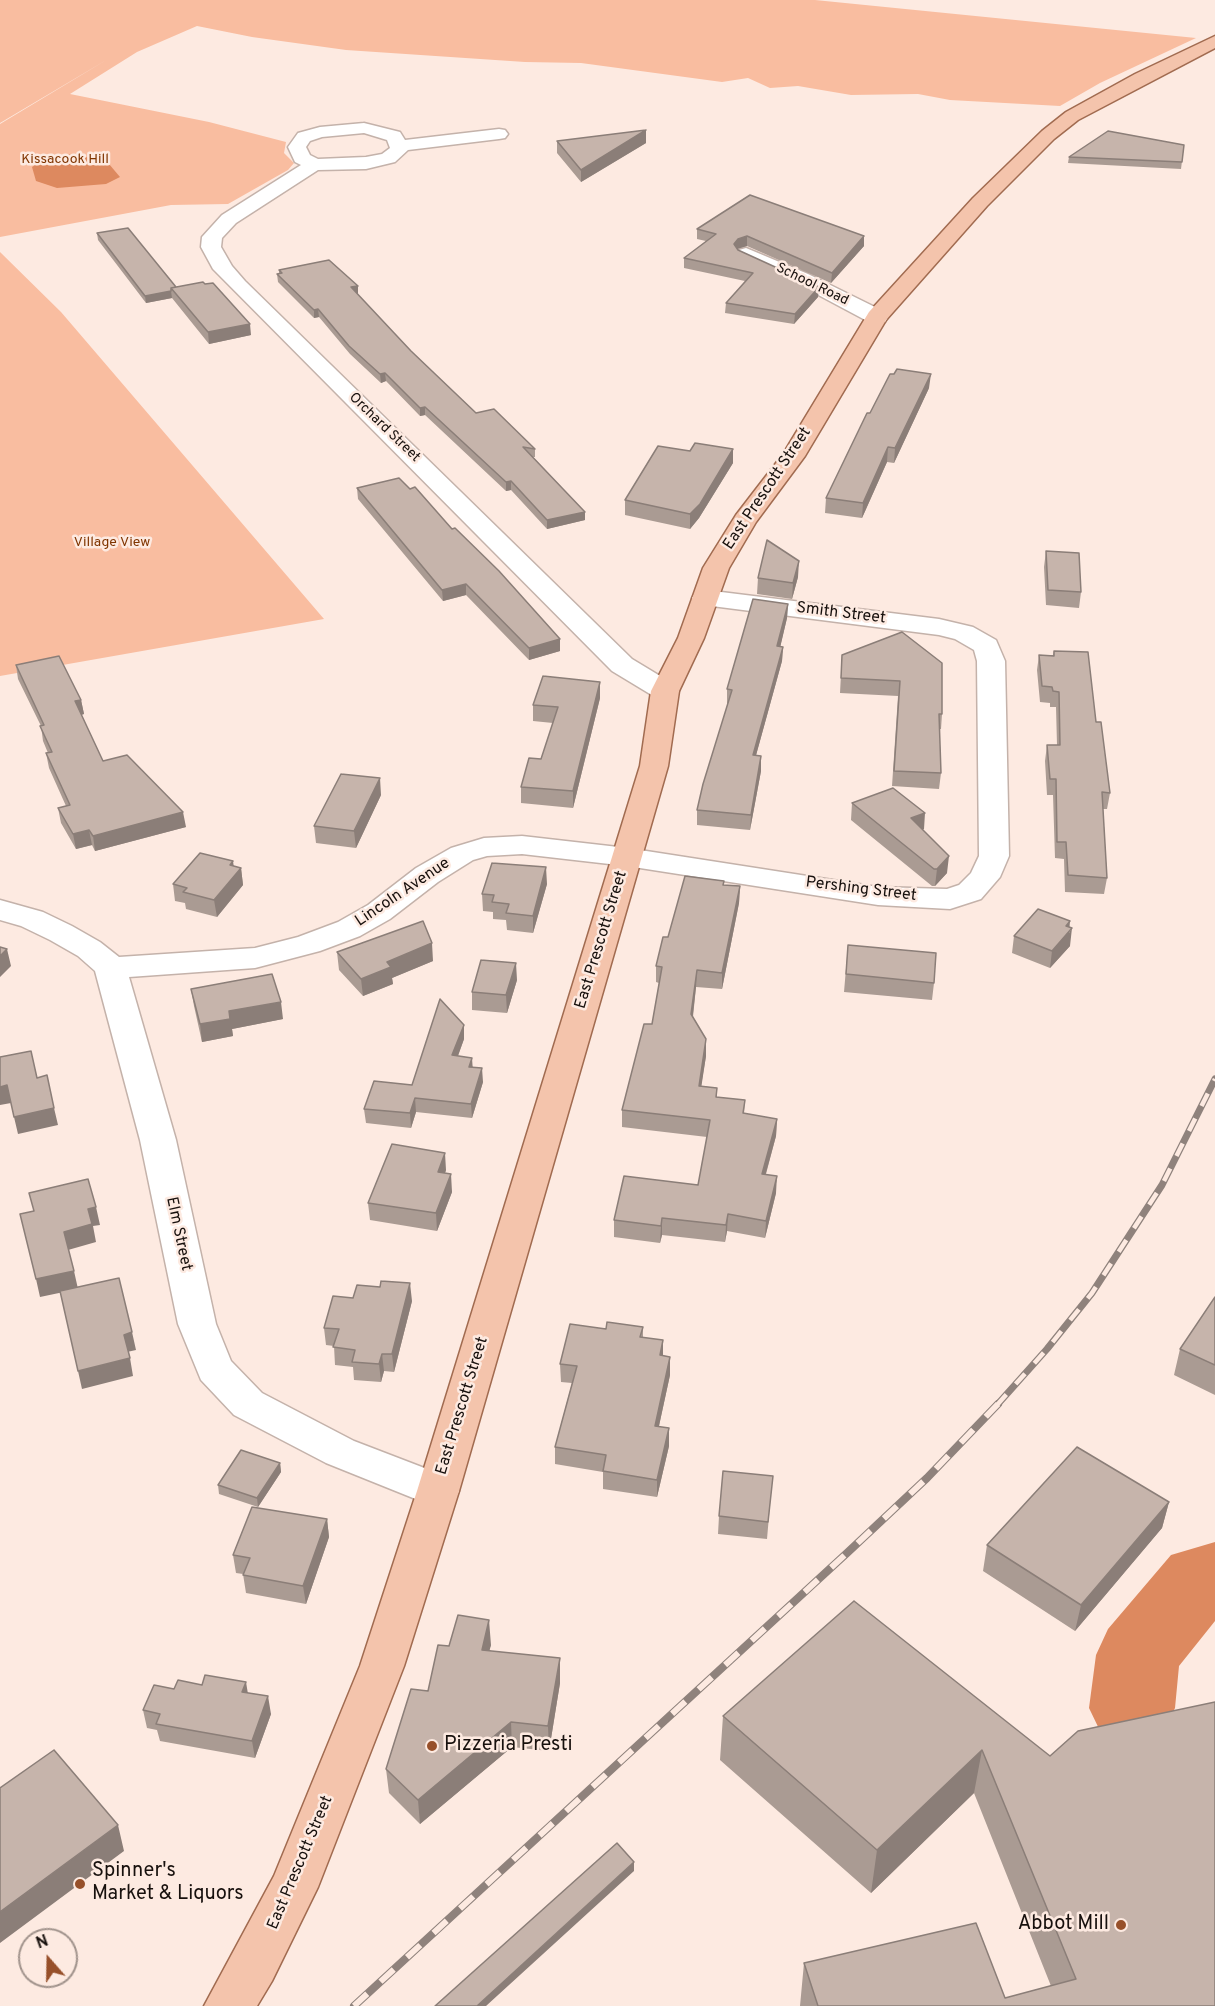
<!DOCTYPE html>
<html>
<head>
<meta charset="utf-8">
<style>
  body { margin:0 }
  #map { position:relative; width:1215px; height:2006px; overflow:hidden; background:#fdeae1; font-family:Overpass,sans-serif }
  canvas { display:block }
  .north { position:absolute; left:18px; top:1928px; width:60px; height:60px; box-sizing:border-box; background:#fdeae1; border:2px solid #a1938c; border-radius:50%; rotate:340deg; font-size:16px; font-weight:700; line-height:24px; text-align:center; color:#17100d }
  .north::after { content:''; display:block; margin:auto; width:21px; height:27px; background:#97502a; clip-path:polygon(50% 0,100% 100%,50% 72%,0 100%) }
</style>
</head>
<body>
<div id="map">
<canvas width="1215" height="2006"></canvas>
<div class="north">N</div>
</div>
<script>
const c = document.querySelector('canvas').getContext('2d');
c.lineJoin = 'round';
function fillPath(path, color) {
  c.fillStyle = color;
  c.fill(path, 'evenodd');
}
function shape(rows) {
  const path = new Path2D();
  for (const r of rows) {
    path.moveTo(r[0], r[1]);
    for (let i = 2; i < r.length; i += 2) path.lineTo(r[i], r[i + 1]);
  }
  return path;
}
function strokePath(path, color, width, dash) {
  c.strokeStyle = color;
  c.lineWidth = width;
  c.lineCap = dash ? 'butt' : 'round';
  c.setLineDash(dash || []);
  c.stroke(path);
}
function write(font, color, halo, rows, align = 'center') {
  c.font = font + ' Overpass,sans-serif';
  c.lineWidth = 5;
  c.setLineDash([]);
  c.textBaseline = 'middle';
  c.strokeStyle = halo;
  c.fillStyle = color;
  for (const [text, x, y, turn = 0] of rows) {
    c.save();
    c.translate(x, y);
    c.rotate((+turn || 0) * Math.PI / 180);
    c.textAlign = isNaN(turn) ? turn : align;
    if (halo) c.strokeText(text, 0, 0);
    c.fillText(text, 0, 0);
    c.restore();
  }
}
fillPath(shape([
  [0,0,815,0,1196,38,1100,83,1060,106,950,100,918,94,851,95,798,86,770,88,748,78,722,82,581,63,525,62,346,50,252,37,197,26,137,52,70,94,209,122,286,142,284,153,294,163,288,170,228,204,171,205,0,237,0,124,108,59,0,123],
  [0,252,61,312,324,619,0,676]
]), '#f9bda0');
fillPath(shape([
  [76,154,109,164,120,177,106,184,57,188,36,181,32,167,50,156]
]), '#dd895f');
fillPath(shape([
  [1215,1542,1215,1621,1179,1666,1175,1708,1162,1735,1132,1746,1102,1735,1089,1708,1096,1655,1108,1629,1171,1555,1215,1542]
]), '#dd895f');
const minor = shape([
  [364,123,400,132,405,140,499,129,505,130,508,134,505,138,499,139,408,150,395,162,366,169,318,170,236,223,222,238,221,247,232,266,245,281,632,659,675,685,679,691,675,697,665,699,655,697,612,671,213,269,201,247,202,237,222,215,301,165,295,162,288,147,298,133,320,127,364,123],
  [364,133,387,140,390,148,382,154,366,157,318,159,310,155,306,147,310,141,322,137,364,133],
  [746,248,808,274,885,312,888,317,885,322,877,323,869,322,794,282,739,258,736,254,739,250,746,248],
  [705,590,939,619,973,627,996,640,1005,661,1009,856,1000,877,981,899,950,909,878,905,627,866,522,854,487,856,473,860,438,882,390,919,360,936,320,951,255,968,129,977,176,1140,216,1324,231,1361,262,1393,354,1441,453,1479,459,1491,453,1503,438,1508,326,1463,234,1415,201,1380,178,1324,140,1140,95,971,78,956,50,940,21,926,0,920,0,900,43,912,72,926,100,942,119,957,255,948,298,937,338,922,368,905,416,868,451,848,484,838,522,836,627,848,878,887,947,889,959,885,971,873,979,856,977,661,974,650,955,639,939,635,696,604,692,598,696,592,705,590]
]);
const major = shape([
  [1215,36,1215,48,1078,120,1054,139,987,206,886,320,805,456,756,522,729,568,704,638,679,691,668,766,459,1491,404,1666,318,1887,272,1981,257,2006,204,2006,274,1876,360,1666,417,1491,640,766,651,691,678,638,703,568,736,515,783,454,869,312,973,198,1042,131,1066,112,1135,74,1215,36]
]);
strokePath(minor, '#c4b2aa', 3);
strokePath(major, '#a16b50', 3);
fillPath(minor, '#fff');
fillPath(major, '#f4c4ac');
const railFar1 = shape([
  [997,1405,1047,1349,1092,1293,1162,1185,1215,1079]
]);
const rail = shape([
  [354,2006,847,1553,927,1478,998,1404]
]);
strokePath(railFar1, '#8f827c', 7);
strokePath(rail, '#8f827c', 8);
strokePath(railFar1, '#fdeae1', 4.5, [14]);
strokePath(rail, '#fdeae1', 6, [18]);
fillPath(shape([
  [557,141,646,143,581,182,557,153],
  [1184,145,1181,169,1068,163,1069,157],
  [697,229,864,236,864,246,831,283,747,246,737,249,738,250,819,287,818,297,794,324,725,313,726,303,745,281,684,268,684,258,706,241,697,239],
  [97,233,176,287,251,335,209,344,172,298,146,303,98,240],
  [279,270,358,294,357,294,411,351,476,413,535,449,535,457,533,457,585,512,585,520,547,529,511,490,506,491,425,415,420,416,386,381,381,383,350,354,319,317,314,318,278,282,277,274,279,274],
  [929,388,894,463,887,462,862,518,825,513,826,498,870,413],
  [733,449,733,463,699,518,690,529,625,515,625,500,690,451],
  [357,488,452,529,560,639,560,651,529,660,466,595,443,601,358,499],
  [1046,551,1081,592,1079,608,1046,605,1044,567],
  [798,577,792,599,757,594,758,578],
  [788,604,787,618,780,647,783,647,782,661,756,755,761,771,750,830,697,825,697,810,728,704,727,703,727,689],
  [902,632,942,714,941,729,939,729,941,773,939,789,892,786,898,696,840,693,842,655],
  [1054,651,1096,722,1110,793,1107,809,1103,809,1107,878,1104,894,1065,892,1064,859,1055,858,1053,795,1047,795,1045,761,1047,745,1057,745,1056,707,1050,707,1050,703,1040,702,1037,670,1039,655,1053,655],
  [16,665,81,700,84,714,81,715,103,761,186,827,95,851,92,845,76,849,61,823,58,808,66,806,49,768,46,753,48,753,43,741,41,726,18,679],
  [600,698,573,808,521,803,521,787,541,759,553,723,533,721,533,705],
  [381,795,356,848,316,843,314,826],
  [852,803,924,829,922,830,947,873,935,886,932,886,851,820],
  [234,866,241,868,243,885,217,917,186,909,185,903,175,901,173,884],
  [724,881,724,885,740,886,739,903,722,989,696,987,693,1017,706,1039,706,1056,701,1086,717,1088,717,1097,745,1100,744,1114,777,1119,776,1136,766,1174,776,1193,765,1238,727,1231,725,1242,662,1235,660,1243,614,1237,614,1220,698,1185,707,1137,622,1127,622,1110,652,1024,659,983,656,982,656,966,668,937],
  [547,884,533,933,507,930,506,920,493,919,493,912,483,911,482,894],
  [1069,927,1070,946,1050,968,1012,953,1014,936],
  [848,945,934,983,932,1000,844,992],
  [337,952,433,961,392,978,393,984,363,996,339,970],
  [517,980,507,1013,472,1010,472,992],
  [191,989,283,1019,232,1029,233,1036,202,1042,194,1006],
  [464,1025,464,1039,458,1056,473,1067,483,1082,472,1118,416,1112,411,1128,366,1123,364,1109,412,1085],
  [446,1170,445,1173,452,1192,437,1231,370,1220,368,1203],
  [1215,1297,1215,1395,1174,1375,1180,1349],
  [353,1298,412,1301,394,1372,384,1371,381,1382,354,1380,353,1367,335,1365,334,1346,326,1345,324,1328],
  [643,1327,643,1337,663,1356,670,1357,670,1375,659,1426,669,1446,657,1497,603,1489,603,1472,555,1464,555,1447,572,1383,561,1382,560,1364],
  [280,1463,281,1472,258,1507,219,1494,218,1485],
  [771,1493,767,1539,718,1534,719,1516],
  [1169,1502,1162,1528,1075,1631,983,1571,987,1545],
  [327,1519,329,1537,306,1604,246,1593,243,1574,236,1573,233,1555],
  [491,1645,489,1650,560,1683,549,1751,512,1747,420,1824,389,1793,386,1769,428,1691,449,1646],
  [174,1689,248,1693,271,1714,255,1758,160,1741,157,1730,147,1728,143,1710],
  [723,1716,1050,1756,1215,2006,800,2006,804,1963,1005,1998,1051,1986,974,1793,871,1893,720,1760]
]), '#aa9b93');
fillPath(shape([
  [646,130,646,143,581,182,581,170],
  [747,236,747,246,737,249,734,244,738,239],
  [864,236,864,246,831,283,832,273],
  [358,286,358,294,351,295,351,287],
  [819,287,818,297,794,324,795,314],
  [171,291,172,298,146,303,145,296],
  [318,309,319,317,314,318,314,310],
  [250,324,251,335,209,344,208,332],
  [385,373,386,381,381,383,380,374],
  [931,374,929,388,894,463,895,448],
  [425,407,425,415,420,416,420,408],
  [888,447,887,462,862,518,863,503],
  [733,449,733,463,699,518,690,529,690,514],
  [511,481,511,490,506,491,506,482],
  [585,512,585,520,547,529,547,520],
  [799,561,798,577,792,599,793,583],
  [466,584,466,595,443,601,442,590],
  [788,604,787,618,777,661,777,646],
  [560,639,560,651,529,660,529,648],
  [783,647,782,661,752,770,753,755],
  [600,682,600,698,573,808,573,791],
  [81,700,84,714,77,716,75,701],
  [761,756,761,771,750,830,751,815],
  [380,778,381,795,356,848,354,831],
  [183,812,186,827,95,851,93,836],
  [925,813,924,829,909,835,911,818],
  [89,830,92,845,76,849,73,834],
  [949,856,947,873,935,886,937,869],
  [233,861,235,875,241,868,243,885,217,917,214,900,230,865],
  [546,867,547,884,533,933,533,916],
  [740,886,739,903,722,989,722,973],
  [1070,921,1069,933,1072,928,1070,946,1050,968,1052,951,1066,926],
  [432,943,433,961,392,978,393,984,363,996,361,979,387,962],
  [7,949,11,966,0,977,0,956],
  [516,963,517,980,507,1013,506,995],
  [697,970,696,987,691,1031,691,1014],
  [281,1002,283,1019,232,1029,233,1036,202,1042,200,1024,229,1011],
  [464,1025,464,1039,453,1069,452,1055],
  [706,1039,706,1056,699,1102,699,1086],
  [472,1058,473,1072,469,1067],
  [482,1068,483,1082,472,1118,471,1104],
  [7,1085,11,1103,0,1105,0,1087],
  [415,1098,416,1112,411,1128,410,1113],
  [54,1108,58,1125,18,1134,14,1117],
  [777,1119,776,1136,761,1191,762,1174],
  [445,1153,446,1170,439,1190,438,1172],
  [451,1174,452,1192,437,1231,436,1213],
  [777,1176,776,1193,765,1238,766,1221],
  [96,1207,100,1225,93,1226,96,1242,68,1250,64,1232,88,1209],
  [728,1214,727,1231,725,1242,726,1225],
  [662,1218,662,1235,660,1243,661,1226],
  [74,1271,78,1289,40,1297,36,1279],
  [410,1283,412,1301,394,1372,392,1354],
  [132,1332,136,1350,127,1352,124,1335],
  [663,1340,663,1358,660,1355],
  [382,1354,384,1371,381,1382,379,1364],
  [670,1357,670,1375,655,1444,655,1426],
  [130,1358,133,1376,82,1389,78,1371],
  [669,1428,669,1446,657,1497,657,1480],
  [280,1463,281,1472,258,1507,257,1498],
  [1169,1502,1162,1528,1075,1631,1081,1605],
  [327,1519,329,1537,306,1604,303,1586],
  [489,1620,491,1645,483,1675,482,1650],
  [560,1658,560,1683,549,1751,548,1726],
  [246,1682,249,1700,242,1692],
  [268,1696,271,1714,255,1758,252,1741],
  [511,1722,512,1747,420,1824,418,1800],
  [982,1750,974,1793,871,1893,877,1850],
  [118,1825,124,1851,0,1943,0,1912],
  [634,1862,634,1871,486,2006,477,2006]
]), '#8b7e78');
const building = shape([
  [646,130,581,170,557,141,646,130],
  [1108,131,1184,145,1182,162,1069,157,1108,131],
  [750,195,864,236,832,273,747,236,738,239,734,244,738,250,819,287,795,314,726,303,753,273,684,258,716,234,697,229,750,195],
  [128,228,176,287,171,288,171,291,145,296,97,233,128,228],
  [329,260,358,286,351,287,411,351,476,413,494,409,535,449,523,447,585,512,547,520,511,481,506,482,425,407,420,408,385,373,380,374,349,346,318,309,314,310,277,274,282,273,279,270,329,260],
  [203,282,205,284,213,283,250,324,208,332,171,288,203,282],
  [897,369,931,374,895,448,888,447,863,503,826,498,867,413,870,413,890,374,894,374,897,369],
  [695,443,733,449,700,504,690,514,625,500,658,446,690,451,695,443],
  [399,478,410,489,415,487,452,529,455,528,499,571,560,639,529,648,466,584,442,590,357,488,399,478],
  [767,540,799,561,793,583,758,578,767,540],
  [1046,551,1079,553,1081,592,1048,590,1046,551],
  [753,599,788,604,777,646,783,647,753,755,761,756,751,815,697,810,703,784,732,690,727,689,753,599],
  [902,632,942,663,942,714,939,714,941,773,894,771,900,681,841,678,842,655,902,632],
  [1054,651,1088,652,1096,722,1101,722,1110,793,1102,792,1107,878,1068,875,1066,842,1057,842,1056,779,1050,779,1047,745,1060,745,1059,692,1053,691,1052,687,1042,686,1039,655,1054,656,1054,651],
  [59,656,81,700,75,701,103,761,127,755,183,812,93,836,89,830,73,834,58,808,70,805,46,753,52,752,40,726,44,725,16,665,59,656],
  [543,676,600,682,573,791,521,787,529,758,541,759,558,707,533,705,543,676],
  [341,774,380,778,354,831,314,826,341,774],
  [893,788,925,813,911,818,949,856,937,869,934,869,852,803,893,788],
  [200,853,233,861,230,865,241,868,214,900,183,892,187,888,173,884,200,853],
  [492,863,546,867,533,916,506,913,509,904,492,902,494,895,482,894,492,863],
  [685,876,724,881,723,885,740,886,722,973,697,970,691,1014,706,1039,699,1086,717,1088,716,1097,745,1100,743,1113,777,1119,762,1174,777,1176,766,1221,728,1214,726,1225,662,1218,661,1226,614,1220,624,1176,698,1185,710,1120,622,1110,644,1024,652,1024,662,967,656,966,663,937,668,937,685,876],
  [1038,909,1070,921,1066,926,1072,928,1052,951,1014,936,1038,909],
  [423,921,432,943,387,962,391,967,361,979,337,952,423,921],
  [848,945,936,953,934,983,846,974,848,945],
  [0,947,7,949,0,956,0,947],
  [481,960,516,963,506,995,472,992,481,960],
  [272,974,281,1002,229,1011,230,1019,200,1024,191,989,272,974],
  [440,999,464,1025,452,1055,472,1058,469,1067,482,1068,471,1104,415,1098,410,1113,364,1109,374,1081,412,1085,440,999],
  [31,1051,37,1078,47,1075,54,1108,14,1117,7,1085,0,1087,0,1057,31,1051],
  [392,1144,445,1153,438,1172,451,1174,436,1213,368,1203,392,1144],
  [88,1179,96,1207,88,1209,92,1224,64,1232,74,1271,36,1279,20,1214,34,1211,29,1193,88,1179],
  [119,1278,132,1332,124,1335,130,1358,78,1371,60,1291,119,1278],
  [381,1281,410,1283,392,1354,382,1354,379,1364,352,1362,355,1350,333,1347,339,1329,324,1328,333,1296,353,1298,357,1285,380,1287,381,1281],
  [1215,1297,1215,1365,1180,1349,1215,1297],
  [607,1322,643,1327,640,1337,663,1340,660,1355,670,1357,655,1426,669,1428,657,1480,603,1471,606,1455,555,1447,577,1366,560,1364,570,1324,606,1329,607,1322],
  [1077,1447,1169,1502,1081,1605,987,1545,1077,1447],
  [241,1450,280,1463,257,1498,218,1485,241,1450],
  [723,1471,773,1476,768,1522,719,1516,723,1471],
  [252,1507,327,1519,303,1586,243,1575,250,1558,233,1555,252,1507],
  [854,1601,1050,1756,1078,1731,1215,1702,1215,2006,818,2006,804,1963,976,1923,1005,1998,1076,1979,982,1750,877,1850,723,1716,854,1601],
  [458,1615,489,1620,482,1650,560,1658,548,1726,511,1722,418,1800,386,1769,411,1689,428,1691,438,1645,449,1646,458,1615],
  [205,1675,246,1682,242,1692,268,1696,252,1741,156,1724,160,1714,143,1710,154,1685,174,1689,178,1680,202,1685,205,1675],
  [54,1750,118,1825,0,1912,0,1788,54,1750],
  [617,1843,634,1862,477,2006,435,2006,617,1843]
]);
fillPath(building, '#c6b4ab');
strokePath(building, '#8b7e78', 1.5);
for (const [x, y, r, color] of [
  [432,1746,6,"#97502a"],
  [80,1884,6,"#97502a"],
  [1121,1925,6,"#97502a"]
]) {
  const dot = new Path2D();
  dot.arc(x, y, r, 0, 2 * Math.PI);
  c.fillStyle = color;
  c.fill(dot);
  strokePath(dot, '#fdeae1', 2);
}
write('14px', '#803500', '#fdeae1', [
  ["Kissacook Hill",65,160],
  ["Village View",112,543]
]);
write('14px', '#17100d', '#fdeae1', [
  ["School Road",812,285,26],
  ["Orchard Street",384,428,44]
]);
write('16px', '#17100d', '#fdeae1', [
  ["East Prescott Street",768,489,-56],
  ["Smith Street",841,614,7],
  ["Pershing Street",861,890,7],
  ["Lincoln Avenue",403,893,-34],
  ["East Prescott Street",602,940,-73],
  ["Elm Street",178,1234,78],
  ["East Prescott Street",463,1406,-73],
  ["East Prescott Street",301,1863,-67]
]);
write('20px', '#17100d', '#fdeae1', [
  ["Pizzeria Presti",444,1746],
  ["Spinner's",92,1872],
  ["Market & Liquors",92,1895],
  ["Abbot Mill",1109,1925,"right"]
], 'left');
</script>
</body>
</html>
